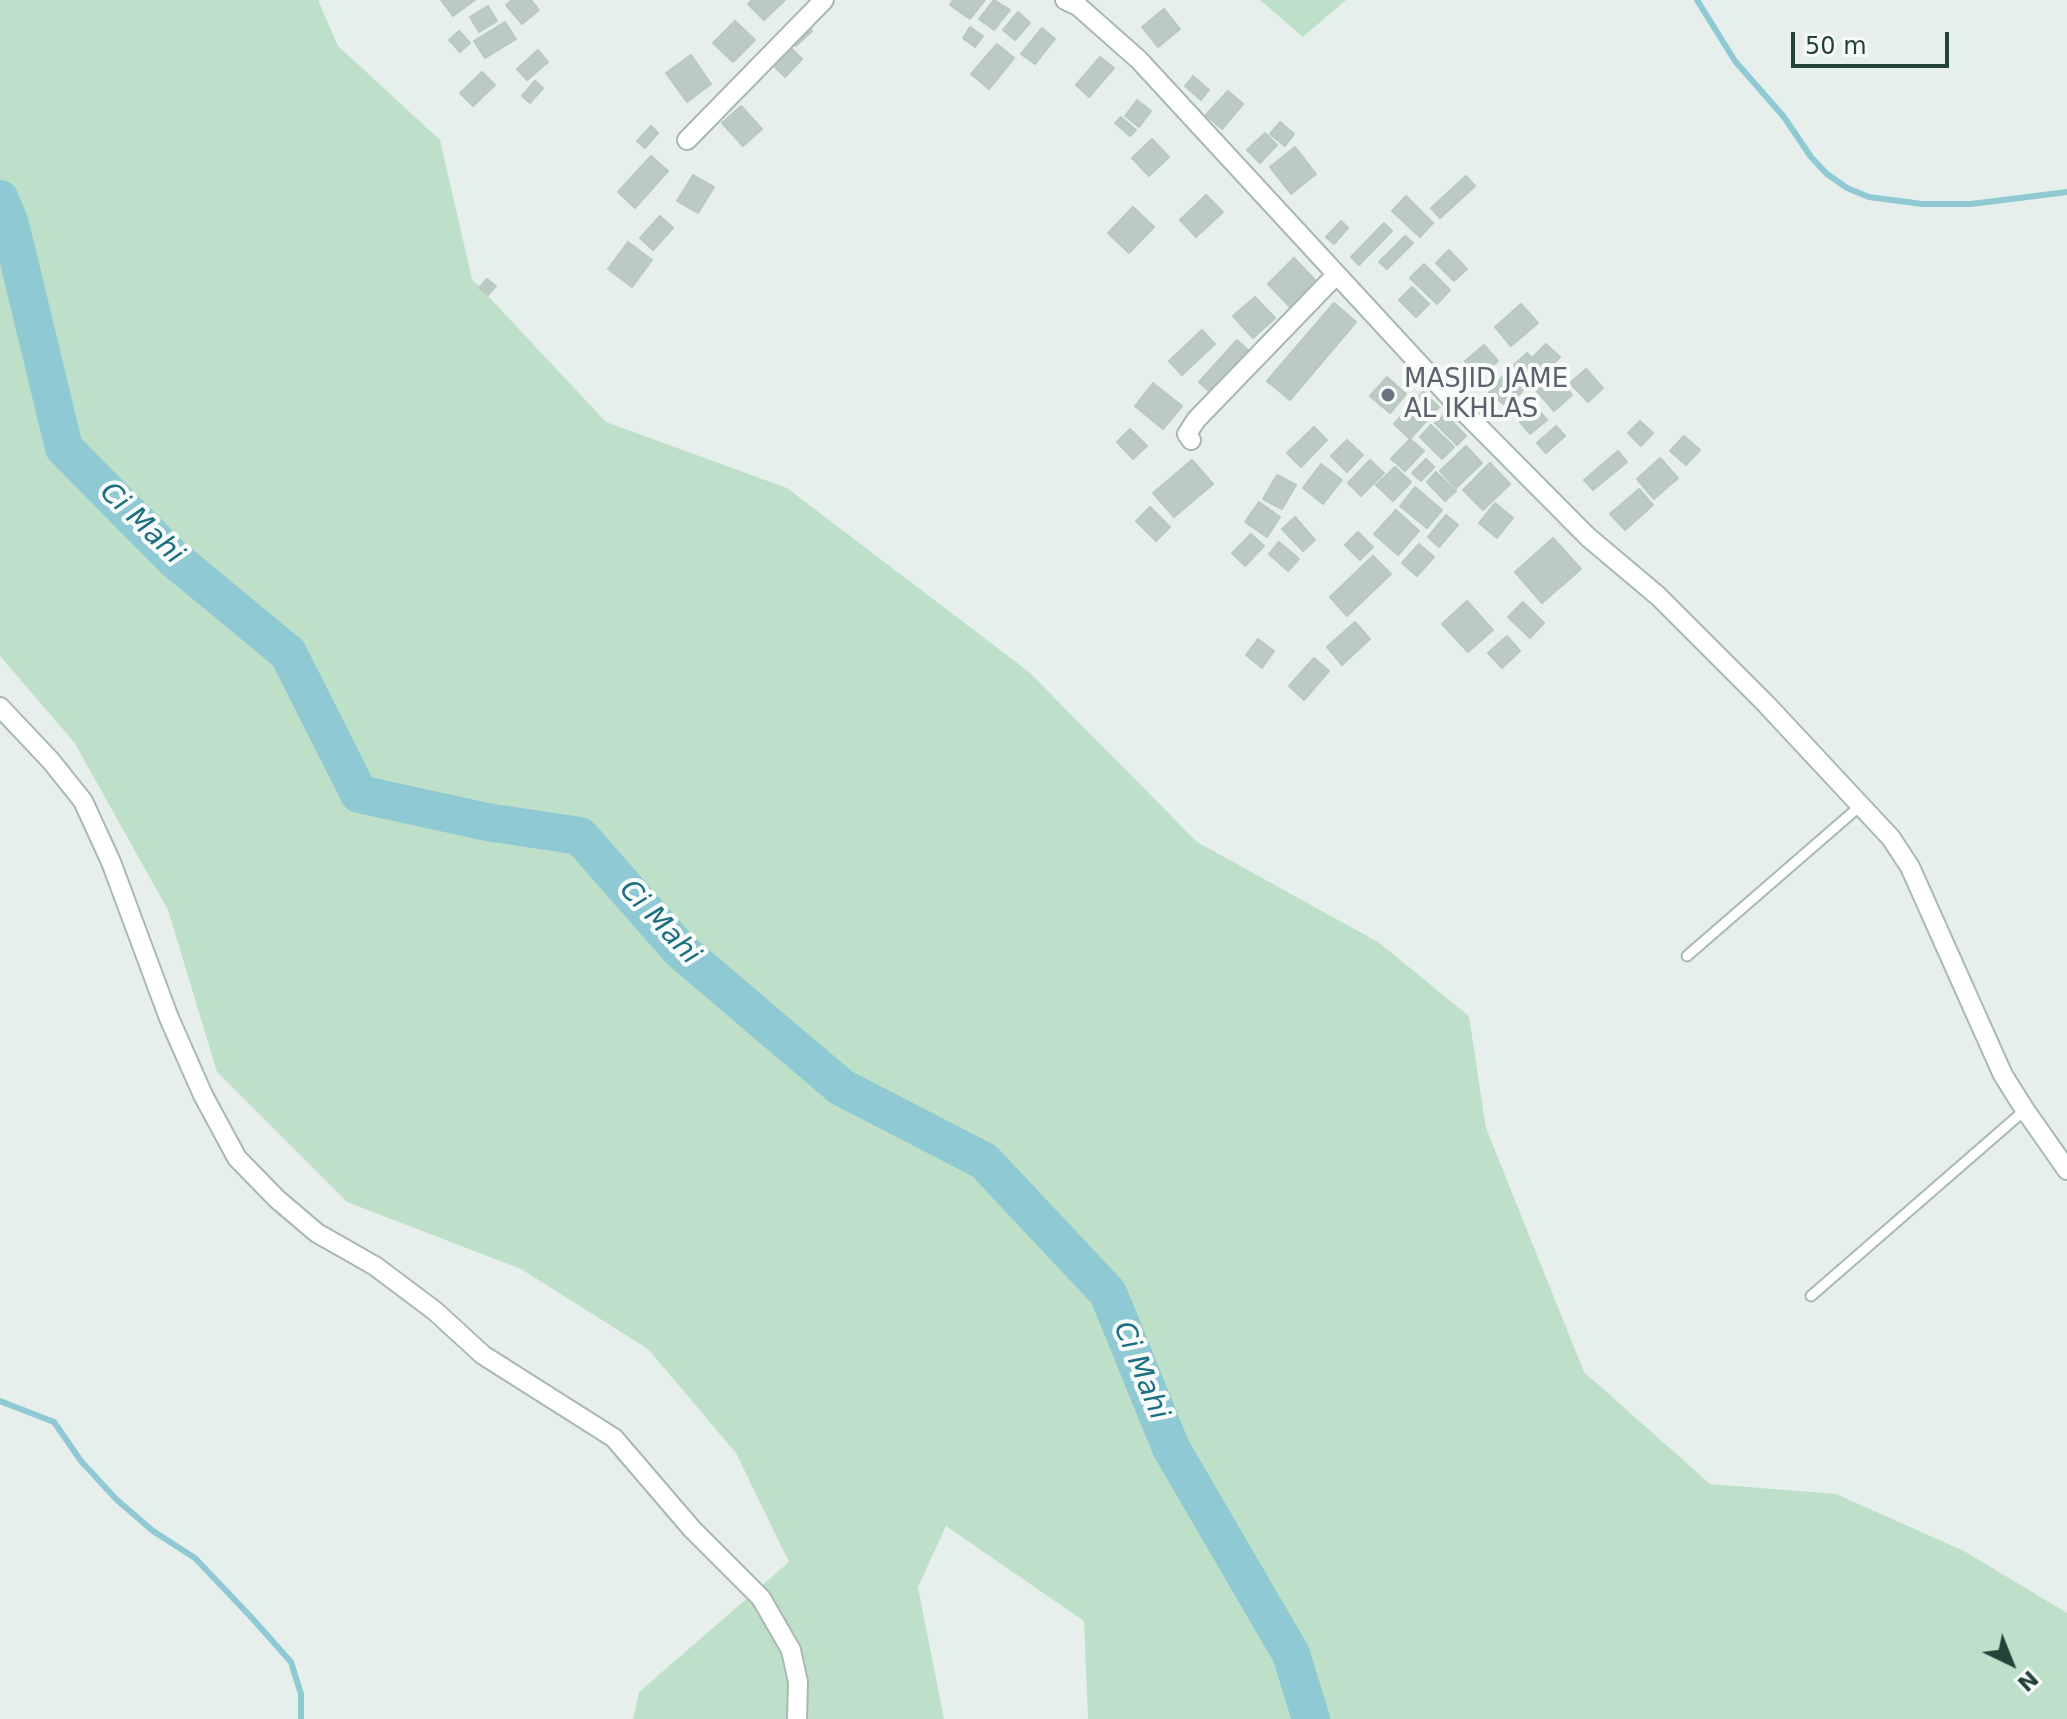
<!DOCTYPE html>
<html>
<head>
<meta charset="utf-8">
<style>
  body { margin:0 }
  #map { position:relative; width:2067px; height:1719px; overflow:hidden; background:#e6efeb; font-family:"DejaVu Sans",sans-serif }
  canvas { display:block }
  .north { position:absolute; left:1971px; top:1623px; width:80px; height:80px; -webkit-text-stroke:6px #f7fbf9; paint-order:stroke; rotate:137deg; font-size:22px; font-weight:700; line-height:32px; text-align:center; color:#24423a }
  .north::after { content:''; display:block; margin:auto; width:28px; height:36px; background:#24423a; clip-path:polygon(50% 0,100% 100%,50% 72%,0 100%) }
  .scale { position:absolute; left:1791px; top:32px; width:158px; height:36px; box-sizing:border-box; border:4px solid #24423a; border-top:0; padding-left:10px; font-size:24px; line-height:28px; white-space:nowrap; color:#24423a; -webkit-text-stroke:6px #f7fbf9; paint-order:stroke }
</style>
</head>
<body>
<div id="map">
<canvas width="2067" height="1719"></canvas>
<div class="north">N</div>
<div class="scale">50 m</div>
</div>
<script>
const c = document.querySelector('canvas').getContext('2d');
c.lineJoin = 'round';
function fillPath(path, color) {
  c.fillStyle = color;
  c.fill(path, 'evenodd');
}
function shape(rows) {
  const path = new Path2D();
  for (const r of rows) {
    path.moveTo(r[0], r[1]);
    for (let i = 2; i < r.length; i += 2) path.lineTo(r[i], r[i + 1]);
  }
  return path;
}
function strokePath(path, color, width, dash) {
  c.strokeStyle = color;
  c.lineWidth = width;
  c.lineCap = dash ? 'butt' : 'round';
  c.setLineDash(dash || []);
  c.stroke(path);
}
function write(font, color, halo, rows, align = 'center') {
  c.font = font + ' "DejaVu Sans",sans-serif';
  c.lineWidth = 8;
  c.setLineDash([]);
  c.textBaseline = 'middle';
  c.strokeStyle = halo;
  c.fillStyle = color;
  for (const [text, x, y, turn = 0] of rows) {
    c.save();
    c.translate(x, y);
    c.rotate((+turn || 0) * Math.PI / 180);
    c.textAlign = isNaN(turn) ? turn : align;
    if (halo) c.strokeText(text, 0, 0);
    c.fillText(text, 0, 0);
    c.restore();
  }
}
fillPath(shape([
  [0,0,318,0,338,46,440,140,472,279,606,422,787,488,1029,672,1197,842,1378,942,1469,1016,1486,1128,1584,1372,1710,1484,1836,1494,1964,1551,2067,1613,2067,1719,1088,1719,1084,1621,946,1526,918,1587,944,1719,633,1719,639,1692,789,1562,736,1453,648,1349,521,1269,347,1202,217,1072,168,910,74,742,0,656],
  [1260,0,1346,0,1303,37]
]), '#bfe0c8');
strokePath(shape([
  [1697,0,1735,61,1784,117,1811,157,1827,174,1847,188,1869,197,1922,204,1971,204,2067,192],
  [0,1401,54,1422,81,1461,116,1499,153,1531,195,1558,251,1617,291,1662,301,1694,301,1719]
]), '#8ec9d4', 6);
strokePath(shape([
  [0,199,10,224,64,448,174,559,288,653,359,794,487,822,580,836,680,950,841,1087,984,1161,1108,1293,1171,1448,1291,1654,1311,1719]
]), '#8ec9d4', 38);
const building = shape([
  [441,0,475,0,453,16,441,0],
  [512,0,531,0,539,10,522,24,506,5,512,0],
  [752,0,785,0,764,20,748,4,752,0],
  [953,0,985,0,970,19,950,5,953,0],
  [994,0,1010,10,994,30,979,19,994,0],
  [488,6,497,21,479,32,470,17,488,6],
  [1164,9,1180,29,1158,47,1142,27,1164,9],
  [1018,12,1030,23,1015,40,1003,30,1018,12],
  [735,21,755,40,733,62,713,43,735,21],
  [505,22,516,39,485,58,474,41,505,22],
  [805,24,812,31,796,46,790,39,805,24],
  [970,27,983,36,975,47,963,38,970,27],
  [1042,28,1055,39,1035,64,1021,54,1042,28],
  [459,31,470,43,460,52,449,40,459,31],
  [997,44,1014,58,989,89,971,74,997,44],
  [789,46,802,59,785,77,772,64,789,46],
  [538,50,548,62,527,80,517,69,538,50],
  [691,55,711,84,687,102,666,73,691,55],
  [1100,57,1114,68,1089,97,1076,85,1100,57],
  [482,72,495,85,473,106,460,93,482,72],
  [1193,76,1209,90,1201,100,1185,86,1193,76],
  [535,81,543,88,530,103,522,96,535,81],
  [1228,91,1243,104,1222,129,1206,115,1228,91],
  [1137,100,1151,111,1139,127,1125,116,1137,100],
  [741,106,762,129,743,146,722,123,741,106],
  [1121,117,1136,130,1130,136,1115,123,1121,117],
  [1280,122,1294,134,1285,146,1270,134,1280,122],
  [651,126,658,133,645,148,637,141,651,126],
  [1265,133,1277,145,1260,163,1247,150,1265,133],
  [1152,139,1169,157,1149,176,1132,158,1152,139],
  [1295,147,1316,174,1291,194,1270,167,1295,147],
  [651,156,668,171,635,208,618,192,651,156],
  [693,175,714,187,698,213,677,201,693,175],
  [1466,176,1475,186,1440,218,1431,208,1466,176],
  [1206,195,1223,212,1196,237,1180,220,1206,195],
  [1406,196,1433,223,1420,237,1392,211,1406,196],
  [1133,207,1154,227,1129,253,1108,233,1133,207],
  [660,216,673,228,653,250,640,238,660,216],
  [1341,221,1348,228,1334,244,1326,237,1341,221],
  [1384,223,1392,231,1359,265,1351,257,1384,223],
  [1405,236,1413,243,1387,269,1379,262,1405,236],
  [628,242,652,260,632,287,608,269,628,242],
  [1449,250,1467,269,1454,281,1436,263,1449,250],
  [1294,258,1317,282,1291,308,1268,284,1294,258],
  [1424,264,1450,290,1437,304,1410,278,1424,264],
  [487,279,496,286,488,295,479,288,487,279],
  [1412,287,1429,304,1416,317,1399,300,1412,287],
  [1255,297,1275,318,1253,338,1233,316,1255,297],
  [1334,303,1356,322,1290,400,1267,381,1334,303],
  [1521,304,1538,323,1511,346,1495,327,1521,304],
  [1202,330,1215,344,1182,375,1169,361,1202,330],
  [1237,340,1251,353,1213,395,1199,382,1237,340],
  [1546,344,1560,357,1547,370,1533,357,1546,344],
  [1484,345,1498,361,1479,377,1465,361,1484,345],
  [1527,353,1543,370,1529,383,1513,366,1527,353],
  [1586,369,1603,388,1588,402,1570,383,1586,369],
  [1552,373,1572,395,1554,411,1535,389,1552,373],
  [1504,375,1523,390,1508,408,1489,392,1504,375],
  [1387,377,1406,394,1390,413,1370,396,1387,377],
  [1153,383,1182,406,1163,429,1135,406,1153,383],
  [1423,392,1439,407,1410,439,1394,424,1423,392],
  [1537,408,1547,420,1530,434,1520,422,1537,408],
  [1445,414,1466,436,1457,445,1435,423,1445,414],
  [1640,421,1653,433,1641,446,1628,433,1640,421],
  [1431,425,1454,447,1442,459,1420,437,1431,425],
  [1556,426,1565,436,1546,453,1537,443,1556,426],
  [1314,427,1327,440,1301,467,1287,453,1314,427],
  [1130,429,1147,446,1133,459,1117,442,1130,429],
  [1684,436,1700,450,1686,465,1670,451,1684,436],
  [1410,439,1424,451,1405,471,1391,459,1410,439],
  [1347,440,1363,455,1347,472,1331,456,1347,440],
  [1466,446,1482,463,1456,488,1440,471,1466,446],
  [1618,451,1627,462,1593,490,1584,480,1618,451],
  [1660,458,1678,478,1654,499,1637,479,1660,458],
  [1426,459,1434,467,1421,481,1412,473,1426,459],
  [1192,460,1213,484,1174,517,1153,493,1192,460],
  [1370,460,1384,473,1361,496,1348,483,1370,460],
  [1490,463,1510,484,1483,510,1463,490,1490,463],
  [1321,464,1342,480,1323,504,1303,488,1321,464],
  [1395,467,1411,482,1393,501,1376,485,1395,467],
  [1436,472,1456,491,1445,501,1427,482,1436,472],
  [1277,475,1296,485,1282,509,1263,499,1277,475],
  [1415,487,1442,510,1427,528,1400,506,1415,487],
  [1639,489,1653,505,1625,530,1610,514,1639,489],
  [1259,502,1280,517,1267,537,1245,522,1259,502],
  [1495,503,1513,518,1497,538,1479,523,1495,503],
  [1150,507,1170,527,1156,541,1136,521,1150,507],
  [1396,510,1419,531,1398,555,1374,534,1396,510],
  [1446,515,1458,525,1439,547,1428,537,1446,515],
  [1295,517,1315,540,1303,551,1282,529,1295,517],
  [1358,532,1373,547,1360,560,1345,545,1358,532],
  [1251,534,1264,546,1245,566,1232,553,1251,534],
  [1553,538,1581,569,1542,603,1515,572,1553,538],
  [1279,542,1299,559,1288,571,1269,554,1279,542],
  [1419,544,1434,557,1417,576,1402,563,1419,544],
  [1373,556,1391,574,1347,616,1330,597,1373,556],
  [1467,601,1493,630,1468,652,1442,624,1467,601],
  [1523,602,1544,623,1530,638,1508,617,1523,602],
  [1355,622,1370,639,1342,665,1327,647,1355,622],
  [1507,636,1520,651,1502,668,1488,653,1507,636],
  [1258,639,1274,651,1262,668,1246,655,1258,639],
  [1314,658,1329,671,1304,700,1289,686,1314,658]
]);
fillPath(building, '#bbcac4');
strokePath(building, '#b8c9c2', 2);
const service = shape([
  [1687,956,1860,806],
  [1811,1296,2025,1110]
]);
const minor = shape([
  [1065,0,1078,6,1139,60,1460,408,1588,537,1658,596,1766,704,1891,838,1910,867,2003,1075,2025,1110,2067,1170],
  [687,140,824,0],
  [1191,440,1187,434,1196,420,1336,275],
  [0,707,51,761,83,801,111,862,169,1018,203,1095,237,1158,277,1199,317,1233,375,1266,435,1311,483,1355,614,1438,692,1529,761,1598,791,1650,798,1682,797,1719]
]);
strokePath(service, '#a8b8b2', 13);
strokePath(minor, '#a8b8b2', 22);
strokePath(service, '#fff', 9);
strokePath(minor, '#fff', 18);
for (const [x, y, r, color] of [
  [1388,395,8,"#6b7280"]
]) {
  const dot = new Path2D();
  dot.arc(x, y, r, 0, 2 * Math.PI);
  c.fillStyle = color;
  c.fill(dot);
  strokePath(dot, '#f7fbf9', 3);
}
write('26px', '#5b616d', '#f7fbf9', [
  ["MASJID JAME",1404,380],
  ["AL IKHLAS",1404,410]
], 'left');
write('italic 28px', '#1c6f80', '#f7fbf9', [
  ["Ci Mahi",141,524,44],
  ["Ci Mahi",659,923,47],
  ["Ci Mahi",1140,1371,68]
]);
</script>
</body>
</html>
